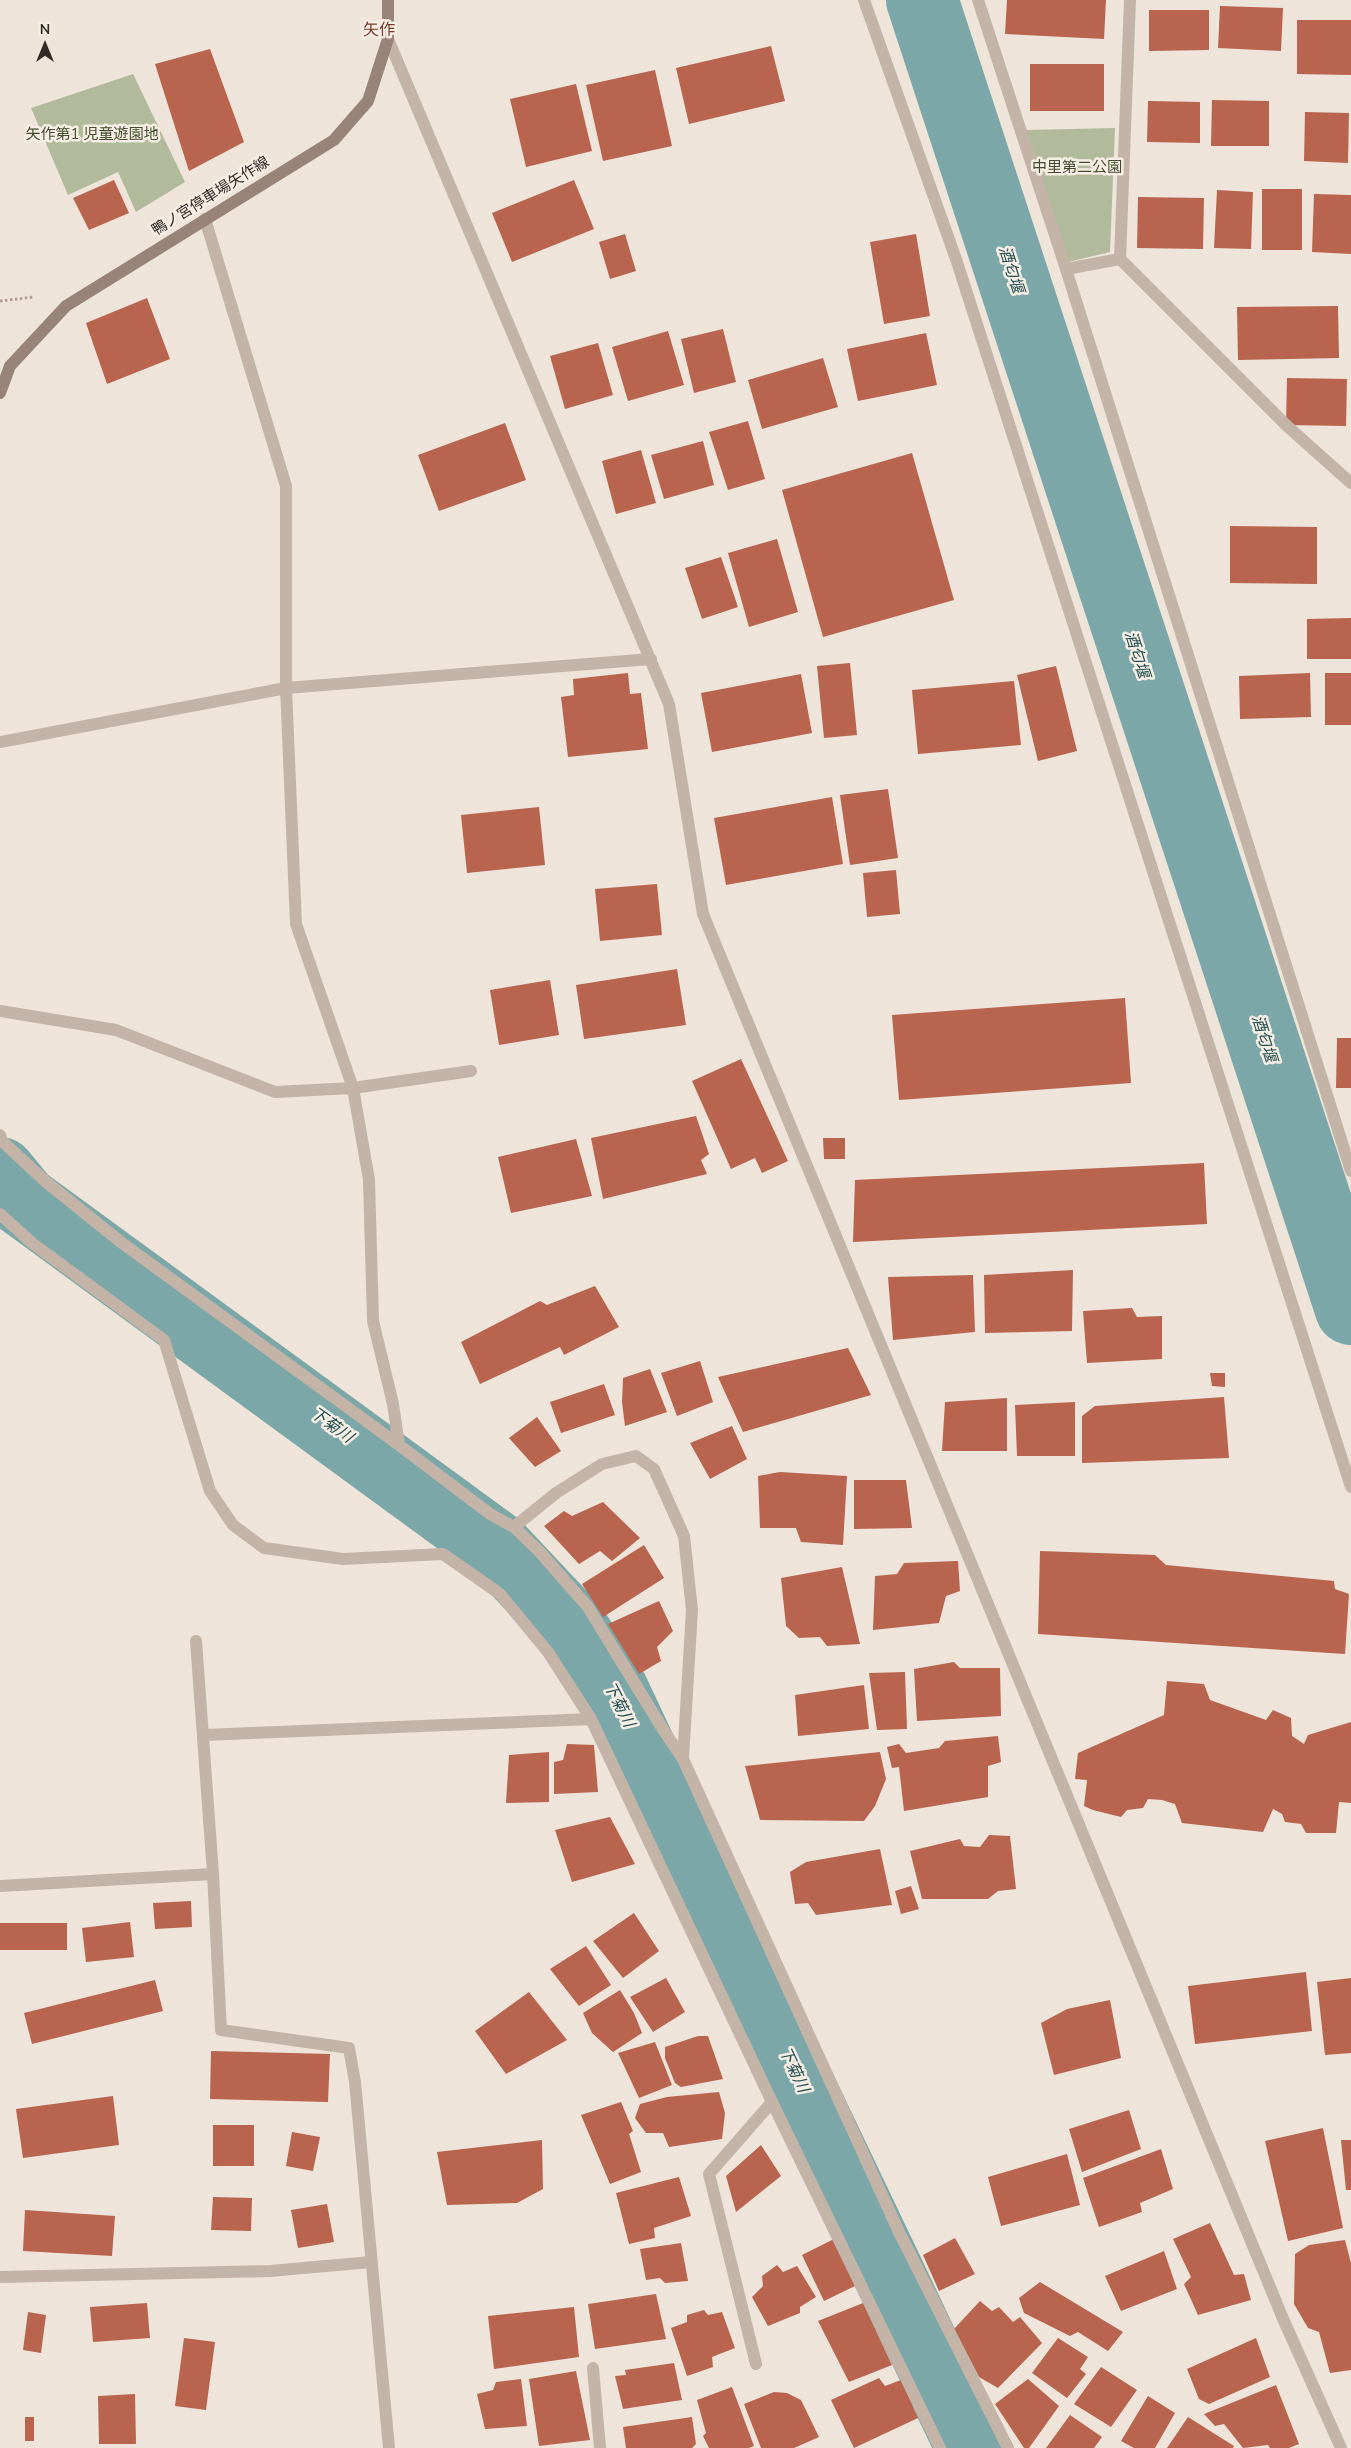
<!DOCTYPE html>
<html>
<head>
<meta charset="utf-8">
<style>
  body { margin:0 }
  #map { position:relative; width:1351px; height:2448px; overflow:hidden; background:#eee4da; font-family:"Nunito Sans",sans-serif }
  canvas { display:block }
  .north { position:absolute; left:20px; top:20px; width:50px; height:50px; -webkit-text-stroke:4px #f6eee5; paint-order:stroke; rotate:0deg; font-size:14px; font-weight:700; line-height:20px; text-align:center; color:#322a27 }
  .north::after { content:''; display:block; margin:auto; width:18px; height:22px; background:#322a27; clip-path:polygon(50% 0,100% 100%,50% 72%,0 100%) }
</style>
</head>
<body>
<div id="map">
<canvas width="1351" height="2448"></canvas>
<div class="north">N</div>
</div>
<script>
const c = document.querySelector('canvas').getContext('2d');
c.lineJoin = 'round';
function fillPath(path, color) {
  c.fillStyle = color;
  c.fill(path, 'evenodd');
}
function shape(rows) {
  const path = new Path2D();
  for (const r of rows) {
    path.moveTo(r[0], r[1]);
    for (let i = 2; i < r.length; i += 2) path.lineTo(r[i], r[i + 1]);
  }
  return path;
}
function strokePath(path, color, width, dash) {
  c.strokeStyle = color;
  c.lineWidth = width;
  c.lineCap = dash ? 'butt' : 'round';
  c.setLineDash(dash || []);
  c.stroke(path);
}
function write(font, color, halo, rows, align = 'center') {
  c.font = font + ' "Nunito Sans","Noto Sans JP",sans-serif';
  c.lineWidth = 5;
  c.setLineDash([]);
  c.textBaseline = 'middle';
  c.strokeStyle = halo;
  c.fillStyle = color;
  for (const [text, x, y, turn = 0] of rows) {
    c.save();
    c.translate(x, y);
    c.rotate((+turn || 0) * Math.PI / 180);
    c.textAlign = isNaN(turn) ? turn : align;
    if (halo) c.strokeText(text, 0, 0);
    c.fillText(text, 0, 0);
    c.restore();
  }
}
fillPath(shape([
  [133,74,185,182,136,212,118,172,68,195,31,108],
  [1115,128,1110,252,1068,262,1026,130]
]), '#b1bb9c');
strokePath(shape([
  [922,0,1351,1309],
  [0,1173,23,1201,495,1546,573,1629,613,1691,769,2023,972,2448]
]), '#7ca7a8', 72);
fillPath(shape([
  [1007,0,1106,0,1104,39,1005,34],
  [1220,6,1283,8,1281,51,1218,48],
  [1149,10,1209,10,1209,50,1149,51],
  [1297,20,1351,20,1351,75,1297,74],
  [771,46,785,101,689,124,676,68],
  [210,49,244,142,189,171,155,64],
  [1030,64,1104,64,1104,111,1030,111],
  [655,70,672,146,603,161,586,85],
  [576,84,592,151,526,167,510,99],
  [1212,100,1269,101,1269,146,1211,146],
  [1148,101,1200,102,1200,143,1147,142],
  [1305,112,1349,113,1348,163,1304,161],
  [114,180,129,213,89,230,73,198],
  [574,180,594,229,512,262,492,213],
  [1262,189,1302,189,1302,250,1262,250],
  [1217,190,1253,192,1251,249,1214,248],
  [1314,194,1351,195,1351,254,1312,252],
  [1138,197,1204,198,1203,249,1137,248],
  [625,234,636,271,610,279,599,242],
  [916,234,930,316,884,324,870,242],
  [147,298,170,359,107,384,86,323],
  [1338,306,1339,358,1238,360,1237,307],
  [723,329,736,382,694,393,681,339],
  [668,331,684,385,628,401,612,347],
  [926,333,937,385,858,401,847,349],
  [598,343,613,395,565,409,550,356],
  [823,358,838,407,762,429,748,380],
  [1287,378,1347,379,1346,426,1286,425],
  [748,421,765,479,728,490,709,432],
  [505,423,526,480,439,511,418,455],
  [703,441,714,485,664,499,651,455],
  [641,450,656,503,616,514,602,461],
  [912,453,954,600,823,637,782,490],
  [1230,526,1317,527,1317,584,1230,583],
  [777,539,798,612,749,627,728,553],
  [721,557,738,607,702,619,685,568],
  [1351,618,1351,659,1307,659,1307,619],
  [850,663,857,735,824,738,817,666],
  [1056,666,1077,751,1038,761,1017,675],
  [628,673,630,694,641,693,648,749,568,757,561,697,574,695,573,679],
  [1310,673,1311,717,1240,719,1239,676],
  [1325,673,1351,673,1351,725,1325,725],
  [801,674,812,733,712,752,701,693],
  [1014,681,1021,745,918,754,912,690],
  [888,789,898,858,850,865,840,795],
  [832,797,843,864,726,885,714,818],
  [539,807,545,865,467,873,461,815],
  [896,870,900,914,867,917,863,873],
  [657,884,662,935,600,941,595,889],
  [677,969,686,1025,584,1039,576,985],
  [550,980,559,1035,499,1045,490,990],
  [1125,998,1131,1083,899,1100,892,1015],
  [1337,1038,1351,1038,1351,1088,1336,1088],
  [741,1059,788,1161,762,1173,755,1158,731,1169,692,1081],
  [696,1116,709,1154,701,1160,707,1174,603,1199,591,1138],
  [823,1138,845,1138,845,1159,824,1159],
  [576,1139,592,1196,511,1213,498,1157],
  [1204,1163,1207,1224,853,1242,855,1180],
  [1073,1270,1072,1331,985,1333,984,1275],
  [973,1275,975,1332,893,1340,888,1277],
  [595,1286,619,1327,564,1355,560,1347,480,1384,461,1342,540,1301,547,1305],
  [1132,1308,1137,1317,1162,1316,1162,1359,1087,1363,1083,1311],
  [848,1348,871,1395,743,1432,718,1377],
  [700,1361,713,1402,677,1416,661,1373],
  [650,1369,667,1412,625,1426,622,1402,623,1378],
  [1210,1373,1225,1373,1225,1387,1212,1386],
  [604,1384,615,1415,561,1433,550,1402],
  [1224,1397,1229,1458,1082,1463,1082,1416,1095,1406],
  [1007,1398,1007,1451,942,1451,945,1402],
  [1075,1402,1075,1456,1017,1456,1015,1405],
  [537,1417,561,1451,535,1467,509,1438],
  [732,1426,747,1459,710,1479,690,1443],
  [780,1472,847,1476,843,1545,801,1542,796,1528,760,1528,758,1476],
  [854,1480,906,1480,912,1528,854,1529],
  [603,1502,640,1538,612,1561,600,1551,579,1564,544,1526,564,1511,572,1516],
  [644,1545,664,1578,603,1617,582,1584],
  [1040,1551,1155,1555,1166,1565,1334,1581,1335,1589,1349,1594,1345,1654,1038,1634],
  [958,1561,960,1591,946,1596,939,1623,873,1630,875,1576,897,1574,904,1563],
  [842,1567,860,1644,827,1646,820,1637,799,1638,786,1626,781,1578],
  [659,1601,673,1631,657,1647,661,1661,639,1674,608,1624],
  [954,1662,960,1668,1000,1668,1001,1716,917,1721,914,1669],
  [905,1672,907,1729,877,1730,869,1673],
  [1167,1681,1204,1684,1210,1700,1266,1720,1273,1710,1291,1718,1292,1736,1304,1744,1308,1735,1351,1722,1351,1803,1339,1802,1336,1833,1306,1833,1301,1824,1285,1822,1282,1814,1273,1809,1263,1832,1182,1823,1175,1804,1162,1800,1148,1799,1143,1808,1127,1810,1121,1817,1093,1810,1084,1806,1087,1780,1075,1779,1078,1753,1164,1715],
  [864,1685,869,1729,798,1736,795,1695],
  [998,1736,1001,1762,988,1766,988,1797,904,1811,899,1767,892,1768,887,1747,899,1744,906,1753,939,1748,945,1741],
  [567,1744,594,1745,598,1792,554,1794,554,1762,563,1760],
  [549,1752,549,1802,506,1803,509,1755],
  [880,1752,886,1779,875,1806,864,1821,760,1820,745,1766],
  [610,1817,635,1864,572,1882,555,1830],
  [989,1835,1010,1836,1016,1889,998,1891,988,1899,922,1899,910,1851,960,1839,964,1846,980,1847],
  [880,1849,892,1905,816,1915,808,1903,795,1904,790,1872,806,1862],
  [911,1886,919,1909,901,1914,895,1891],
  [191,1901,192,1927,155,1929,153,1903],
  [634,1913,659,1951,623,1978,593,1941],
  [130,1922,134,1957,86,1962,82,1928],
  [0,1923,67,1923,67,1950,0,1950],
  [586,1946,611,1985,579,2006,550,1969],
  [1306,1972,1312,2031,1195,2044,1188,1986],
  [666,1978,685,2012,653,2032,630,1997],
  [1351,1978,1351,2053,1325,2055,1317,1982],
  [155,1980,163,2011,32,2044,24,2013],
  [620,1990,634,2013,642,2033,613,2052,592,2033,583,2013],
  [529,1992,567,2040,506,2074,475,2031],
  [1110,2000,1121,2058,1054,2075,1041,2023,1067,2009],
  [698,2036,708,2036,723,2079,681,2087,675,2083,665,2058,665,2047],
  [655,2042,672,2085,639,2098,618,2053],
  [211,2051,330,2054,328,2102,210,2099],
  [719,2092,725,2113,722,2139,669,2147,663,2133,646,2133,635,2118,640,2104,667,2097],
  [113,2096,119,2145,23,2158,16,2109],
  [621,2102,633,2131,629,2134,641,2172,610,2184,581,2115],
  [1129,2110,1141,2149,1082,2172,1069,2129],
  [213,2125,254,2125,254,2166,213,2166],
  [1323,2128,1343,2228,1288,2241,1265,2141],
  [292,2132,320,2137,313,2171,286,2166],
  [542,2140,543,2189,517,2203,447,2205,437,2152],
  [1341,2140,1351,2140,1351,2190,1346,2190],
  [761,2145,781,2176,736,2212,726,2176],
  [1161,2149,1173,2189,1140,2203,1142,2212,1099,2227,1083,2178],
  [1067,2154,1080,2205,1001,2226,988,2177],
  [679,2177,691,2216,654,2228,655,2238,629,2244,616,2193],
  [213,2197,252,2198,251,2231,211,2230],
  [327,2204,334,2242,298,2248,291,2210],
  [25,2210,115,2216,112,2256,23,2251],
  [1210,2223,1234,2275,1244,2274,1251,2300,1198,2315,1184,2284,1191,2277,1173,2239],
  [955,2238,975,2274,939,2291,923,2255],
  [834,2239,857,2285,824,2301,802,2255],
  [1345,2240,1351,2263,1351,2370,1330,2373,1319,2332,1308,2328,1294,2304,1295,2254,1309,2245],
  [681,2243,688,2281,665,2283,660,2278,646,2280,640,2249],
  [1164,2251,1177,2289,1121,2311,1105,2276],
  [777,2265,783,2272,797,2266,816,2297,800,2307,800,2313,768,2326,752,2297,763,2286,762,2276],
  [1040,2282,1123,2332,1108,2351,1078,2332,1070,2336,1024,2313,1019,2298],
  [656,2294,666,2339,595,2349,588,2304],
  [980,2301,992,2311,999,2307,1013,2322,1020,2317,1042,2343,998,2388,979,2377,954,2329],
  [147,2303,150,2338,93,2342,90,2307],
  [863,2303,892,2365,849,2382,818,2321],
  [574,2307,579,2357,494,2369,488,2316],
  [704,2310,708,2315,722,2312,735,2348,712,2357,713,2367,687,2376,671,2328,687,2322,687,2315],
  [28,2312,46,2315,41,2353,23,2350],
  [184,2338,215,2342,206,2410,175,2406],
  [1058,2338,1088,2357,1080,2369,1086,2374,1067,2398,1032,2373],
  [1256,2338,1270,2377,1209,2404,1199,2399,1187,2369],
  [674,2363,682,2400,623,2409,615,2376,626,2375,625,2370],
  [1101,2367,1137,2390,1111,2427,1074,2404],
  [576,2371,590,2440,539,2446,529,2379],
  [879,2378,885,2386,901,2380,918,2418,854,2448,831,2400],
  [521,2379,527,2426,485,2429,477,2394,493,2390,496,2382],
  [1028,2379,1059,2406,1029,2448,1024,2448,995,2404],
  [1276,2385,1299,2444,1289,2448,1270,2448,1268,2445,1243,2448,1224,2424,1215,2426,1204,2414],
  [732,2387,754,2446,749,2448,709,2448,703,2436,706,2433,697,2400],
  [774,2392,787,2393,801,2400,819,2437,794,2448,761,2448,744,2404],
  [135,2394,136,2444,99,2444,98,2396],
  [1148,2396,1175,2413,1155,2448,1134,2448,1121,2441],
  [1070,2415,1102,2437,1094,2448,1046,2448],
  [25,2417,34,2417,34,2441,25,2441],
  [692,2417,696,2444,692,2448,626,2448,623,2427],
  [1188,2417,1234,2446,1233,2448,1167,2448]
]), '#b8644e');
strokePath(shape([
  [0,301,34,297]
]), '#b09e92', 3, [2.5, 2.5]);
strokePath(shape([
  [1066,269,1120,259,1130,0],
  [756,2364,709,2174,772,2102],
  [593,2368,600,2448]
]), '#c4b4a7', 12);
strokePath(shape([
  [864,0,957,262,1351,1487],
  [978,0,1066,269,1351,1171],
  [388,39,669,704,703,914,1284,2321,1341,2448],
  [205,219,286,486,286,688,296,924,353,1088,369,1180,373,1321,393,1404,399,1445],
  [1120,259,1286,425,1351,483],
  [0,742,286,688,651,659],
  [0,1011,116,1030,275,1092,353,1088,471,1071],
  [0,1135,2,1141,45,1181,122,1243,399,1445,490,1514,514,1527,539,1551,588,1607,664,1731,683,1759,899,2232,1008,2448],
  [0,1214,32,1243,164,1340,210,1491,233,1525,264,1548,343,1559,443,1554,500,1594,548,1652,591,1719,772,2102,940,2448],
  [514,1527,556,1493,602,1464,636,1456,654,1469,684,1536,692,1610,683,1759],
  [196,1641,213,1874],
  [204,1735,591,1719],
  [0,1886,213,1874,221,2030,349,2048,355,2082,389,2448],
  [0,2277,270,2271,371,2262]
]), '#c4b4a7', 12);
strokePath(shape([
  [0,393,10,366,66,306,334,140,368,101,388,39,388,0]
]), '#988379', 12);
write('15px', '#434d2d', '#f6eee5', [
  ["矢作第1 児童遊園地",92,135],
  ["中里第二公園",1077,168]
]);
write('15px', '#322a27', '#f6eee5', [
  ["鴨ノ宮停車場矢作線",211,197,-32]
]);
write('16px', '#783a29', '#f6eee5', [
  ["矢作",379,31]
]);
write('italic 16px', '#214d4e', '#f6eee5', [
  ["酒匂堰",1010,270,72],
  ["酒匂堰",1136,655,72],
  ["酒匂堰",1263,1039,72],
  ["下菊川",331,1426,36],
  ["下菊川",618,1705,63],
  ["下菊川",793,2070,65]
]);
</script>
</body>
</html>
